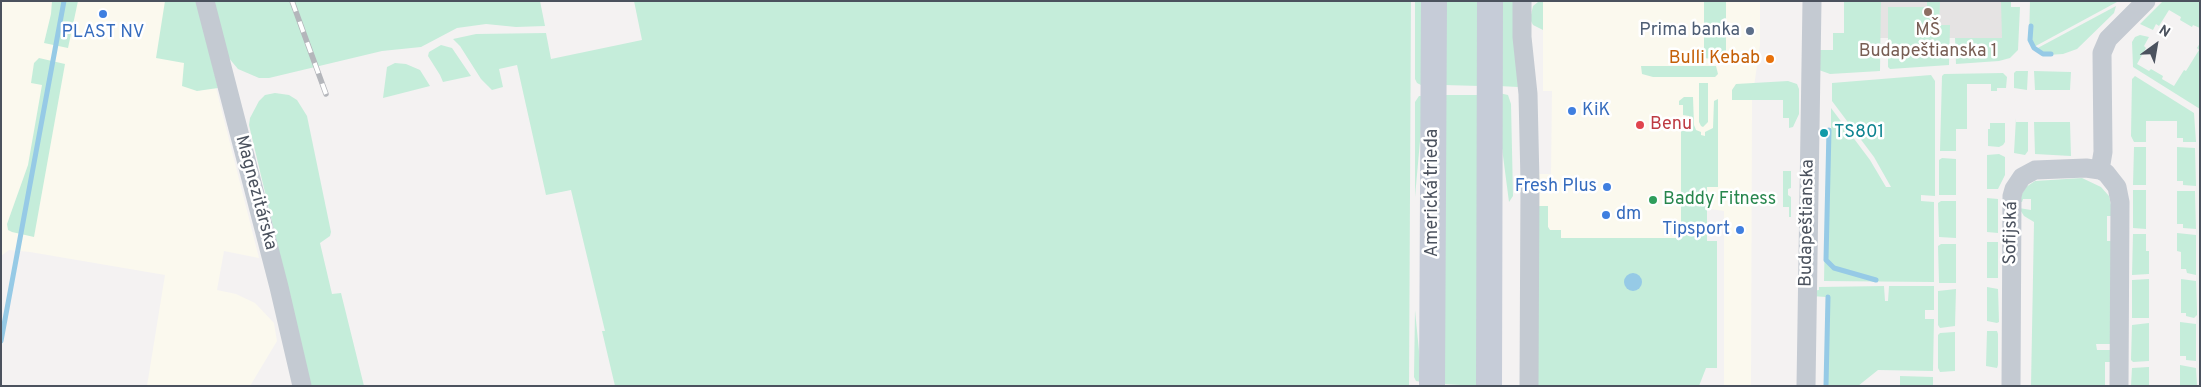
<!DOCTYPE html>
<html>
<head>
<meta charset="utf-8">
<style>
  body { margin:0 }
  #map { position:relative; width:2201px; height:387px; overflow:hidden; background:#f4f2f2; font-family:Overpass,sans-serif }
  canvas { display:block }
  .frame { position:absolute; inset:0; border:2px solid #4b525e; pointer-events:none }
  .north { position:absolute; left:2131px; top:20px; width:50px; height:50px; -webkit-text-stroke:4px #fff; paint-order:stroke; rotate:32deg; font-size:14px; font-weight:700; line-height:20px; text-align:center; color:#4b525e }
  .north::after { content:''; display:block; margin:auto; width:18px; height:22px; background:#4b525e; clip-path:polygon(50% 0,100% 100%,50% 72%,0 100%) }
</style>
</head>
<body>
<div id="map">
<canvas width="2201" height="387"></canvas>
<div class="frame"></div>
<div class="north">N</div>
</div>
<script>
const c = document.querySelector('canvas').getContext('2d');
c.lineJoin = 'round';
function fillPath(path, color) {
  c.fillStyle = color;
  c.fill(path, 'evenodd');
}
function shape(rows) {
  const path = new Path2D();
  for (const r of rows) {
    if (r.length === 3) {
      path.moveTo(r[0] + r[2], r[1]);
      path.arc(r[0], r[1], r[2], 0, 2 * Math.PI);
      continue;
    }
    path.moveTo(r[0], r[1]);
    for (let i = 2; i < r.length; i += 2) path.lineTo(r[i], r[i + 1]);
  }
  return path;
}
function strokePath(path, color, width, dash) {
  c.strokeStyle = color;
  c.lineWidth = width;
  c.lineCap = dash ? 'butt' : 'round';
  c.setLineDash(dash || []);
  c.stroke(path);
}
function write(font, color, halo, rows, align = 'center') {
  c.font = font + ' Overpass,sans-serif';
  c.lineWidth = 5;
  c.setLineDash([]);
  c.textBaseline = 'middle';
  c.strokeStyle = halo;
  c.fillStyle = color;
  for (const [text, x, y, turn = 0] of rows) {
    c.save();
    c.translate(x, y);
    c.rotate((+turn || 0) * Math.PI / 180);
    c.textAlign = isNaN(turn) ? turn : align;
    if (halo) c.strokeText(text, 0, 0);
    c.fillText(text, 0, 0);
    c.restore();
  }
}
fillPath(shape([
  [1,1,174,1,196,91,216,88,259,258,224,251,217,290,236,294,255,303,274,323,277,341,250,386,147,386,165,275,30,252,9,250,1,256],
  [1543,1,1760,1,1760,45,1752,100,1751,386,1724,386,1724,211,1697,207,1681,238,1561,238,1550,230,1536,206,1536,170,1540,174,1551,174,1552,91,1543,91]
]), '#fbf9ee');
fillPath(shape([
  [1849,1,2008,1,2002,38,1857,38]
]), '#e5e3e3');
fillPath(shape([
  [52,1,78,1,68,48,44,43,51,14],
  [165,1,197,1,218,88,197,91,182,86,184,63,156,58],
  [213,1,540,1,545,26,516,27,486,24,457,28,421,47,382,51,269,78,259,78,238,69,228,57],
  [634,1,1411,1,1409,386,615,386,602,331,605,331,571,190,546,195,517,65,499,69,503,87,492,90,481,79,460,46,453,39,476,34,546,33,551,59,642,40],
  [1415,1,1425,1,1423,86,1417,83,1415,79],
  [1444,1,1480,1,1480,86,1444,85],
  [1500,1,1515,1,1518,87,1499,86],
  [1543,1,1543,30,1533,25,1530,19,1533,6,1538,2],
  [1704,1,1726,1,1726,54,1725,57,1720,60,1704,58],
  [1844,1,1881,1,1880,71,1830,74,1819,70,1820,50,1833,50,1833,33,1844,33],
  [1927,1,1940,1,1939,25,1950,25,1949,65,1890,69,1888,67,1888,7,1927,7],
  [2001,1,2011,1,2011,7,2020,7,2018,50,2010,58,1999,61,1956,64,1955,38,2002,38],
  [2030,1,2117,1,2117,2,2032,48,2029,40],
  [2163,1,2200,1,2200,28,2193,25,2192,27,2180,20,2181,17,2169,10,2159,26,2156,24,2153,30,2140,24],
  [2116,6,2114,13,2077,49,2063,54,2048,55,2034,50],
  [2140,35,2149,37,2144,46,2146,48,2137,64,2149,71,2151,69,2163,76,2162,79,2174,86,2184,70,2186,71,2199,50,2197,48,2200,43,2200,109,2133,67,2132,42,2135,37],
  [441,45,452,48,471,76,443,82,440,75,428,56,429,52],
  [39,58,65,64,34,237,12,232,8,230,7,224,28,165,42,85,31,83,34,63],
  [395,63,406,64,420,70,430,86,383,98,387,67],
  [1641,66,1716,66,1718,74,1715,77,1653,77,1642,74],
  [2016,71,2028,71,2027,90,2014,88,2014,73],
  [2034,71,2071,72,2070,90,2035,90],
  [2003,73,2007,77,2006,88,1997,88,1997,91,1991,91,1991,84,1967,84,1967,129,1956,129,1956,151,1940,151,1942,76,1944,74],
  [1931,75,1935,81,1935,196,1921,195,1921,201,1934,202,1934,282,1824,281,1827,128,1831,128,1831,108,1870,160,1886,187,1891,187,1874,157,1832,101,1832,83],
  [2135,76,2194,113,2196,142,2183,142,2183,138,2177,138,2177,121,2146,121,2146,142,2134,142,2131,136,2132,79],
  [1788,81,1797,84,1799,89,1799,114,1793,127,1789,128,1789,118,1783,118,1783,100,1732,100,1732,90,1736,84],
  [1699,83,1708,83,1708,122,1703,127,1701,126,1699,122],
  [275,93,289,95,297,100,307,116,331,232,330,236,320,243,332,294,341,293,364,386,311,386,249,125,250,118,259,101,265,95],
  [1499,93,1508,95,1511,104,1513,196,1509,202,1499,125],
  [1444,95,1480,95,1479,386,1442,384],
  [1419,96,1424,96,1415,197,1415,102],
  [1684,97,1693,97,1694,125,1696,130,1701,132,1701,135,1705,136,1705,132,1713,128,1714,101,1718,99,1718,187,1707,187,1707,241,1717,241,1717,368,1706,368,1699,386,1536,386,1535,206,1548,206,1548,227,1550,230,1561,230,1561,238,1681,238,1681,131,1690,131,1689,116,1683,115,1683,105,1679,105,1679,101],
  [2016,118,2016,122,2028,122,2028,151,2025,155,2014,153],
  [2034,122,2070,122,2071,156,2035,154],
  [1990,123,2005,123,2005,142,2003,145,1999,147,1988,146,1988,129,1990,129],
  [2134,147,2146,147,2146,185,2133,185],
  [2177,147,2195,148,2196,186,2183,185,2183,181,2177,181],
  [1999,154,2005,157,2005,175,1998,189,1987,189,1987,155],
  [1942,158,1956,159,1956,195,1939,195,1939,160],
  [1783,171,1791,171,1791,188,1788,189,1788,195,1791,197,1791,217,1789,217,1789,207,1783,207],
  [2082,178,2101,187,2109,196,2112,209,2112,216,2107,216,2107,241,2112,241,2110,344,2096,344,2097,350,2110,350,2110,362,2105,362,2105,386,2031,386,2034,222,2024,216,2019,208,2031,210,2031,199,2023,199,2022,202,2019,202,2020,197,2026,187,2035,181],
  [2133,190,2146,190,2146,229,2133,228],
  [2177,191,2195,191,2196,229,2183,228,2183,224,2177,224],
  [1987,198,1998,199,1998,233,1987,232],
  [1941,201,1956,201,1956,238,1939,237,1938,203],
  [2177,233,2196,235,2196,275,2187,273,2186,269,2181,269,2181,252,2177,251],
  [2133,234,2146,234,2146,251,2149,251,2149,274,2132,275],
  [1987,242,1998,242,1998,278,1987,278],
  [1941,244,1956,244,1956,283,1939,283,1938,246],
  [2149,279,2149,318,2132,318,2132,280],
  [2181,279,2196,281,2197,315,2194,318,2186,316,2186,313,2181,313],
  [1884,286,1885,301,1888,301,1889,286,1934,286,1934,310,1925,310,1925,319,1934,319,1933,371,1878,370,1858,386,1813,386,1825,385,1826,297,1811,296,1811,291,1819,290,1819,287],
  [1987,287,1998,289,1999,322,1997,323,1987,321],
  [1956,289,1955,326,1940,328,1938,325,1938,291],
  [1415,310,1422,382,1416,381,1414,377],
  [2180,322,2196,324,2196,361,2186,360,2186,356,2180,356],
  [2149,323,2149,361,2133,362,2131,360,2132,325],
  [1987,331,1997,331,1998,334,1998,365,1997,368,1986,366],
  [1955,332,1955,371,1940,372,1938,368,1938,335,1940,333],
  [2180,365,2196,368,2197,386,2177,386,2180,385],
  [2149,367,2149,385,2131,386,2132,368],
  [1900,376,1933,377,1933,386,1900,386]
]), '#c5edda');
fillPath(shape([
  [1633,282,9]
]), '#96cae6');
strokePath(shape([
  [2031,26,2030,40,2034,48,2043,54,2051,54],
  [1829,130,1826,260,1834,268,1876,280],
  [1,341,64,1],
  [1826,386,1828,297]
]), '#96cae6', 5);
strokePath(shape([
  [205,1,279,287,302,386],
  [1522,1,1522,37,1528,94,1530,182,1529,386],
  [2100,170,2103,152,2102,53,2108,39,2146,1],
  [1806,386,1812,1],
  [2011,386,2012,196,2014,189,2022,177,2035,170,2086,168,2100,170,2106,173,2117,187,2120,202,2119,386]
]), '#c4cad2', 19);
strokePath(shape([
  [1432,386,1434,1],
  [1489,386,1490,1]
]), '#c6ccd8', 26);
const rail = shape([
  [292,1,326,94]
]);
strokePath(rail, '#b4b6bb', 5.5);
strokePath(rail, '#fff', 4, [11]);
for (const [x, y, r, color] of [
  [1928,12,5,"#8d6e63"],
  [103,14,5,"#3f7fe0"],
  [1750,31,5,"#5c6f8a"],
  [1770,59,5,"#e8710a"],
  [1572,111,5,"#3f7fe0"],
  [1640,125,5,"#e0444e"],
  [1824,133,5,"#0f9aa8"],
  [1607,187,5,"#3f7fe0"],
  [1653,200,5,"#2e9e5b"],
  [1606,215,5,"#3f7fe0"],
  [1740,230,5,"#3f7fe0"]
]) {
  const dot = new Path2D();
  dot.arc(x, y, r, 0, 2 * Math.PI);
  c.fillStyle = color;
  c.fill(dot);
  strokePath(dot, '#fff', 2);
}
write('18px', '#4e5e75', '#fff', [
  ["Prima banka",1740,31]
], 'right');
write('18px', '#785e54', '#fff', [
  ["MŠ",1928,31],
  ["Budapeštianska 1",1928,52]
]);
write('18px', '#366cbe', '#fff', [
  ["PLAST NV",103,33,"center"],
  ["KiK",1582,111],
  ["Fresh Plus",1597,187,"right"],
  ["dm",1616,215],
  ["Tipsport",1730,230,"right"]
], 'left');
write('18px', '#c56008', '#fff', [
  ["Bulli Kebab",1760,59]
], 'right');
write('18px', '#be3a42', '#fff', [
  ["Benu",1650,125]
], 'left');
write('18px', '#0d838f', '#fff', [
  ["TS801",1834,133]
], 'left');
write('18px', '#4b525e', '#fff', [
  ["Magnezitárska",255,193,75],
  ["Americká trieda",1433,193,-90],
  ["Budapeštianska",1808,223,-89],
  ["Sofijská",2012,233,-89]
]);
write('18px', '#27864d', '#fff', [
  ["Baddy Fitness",1663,200]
], 'left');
</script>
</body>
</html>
